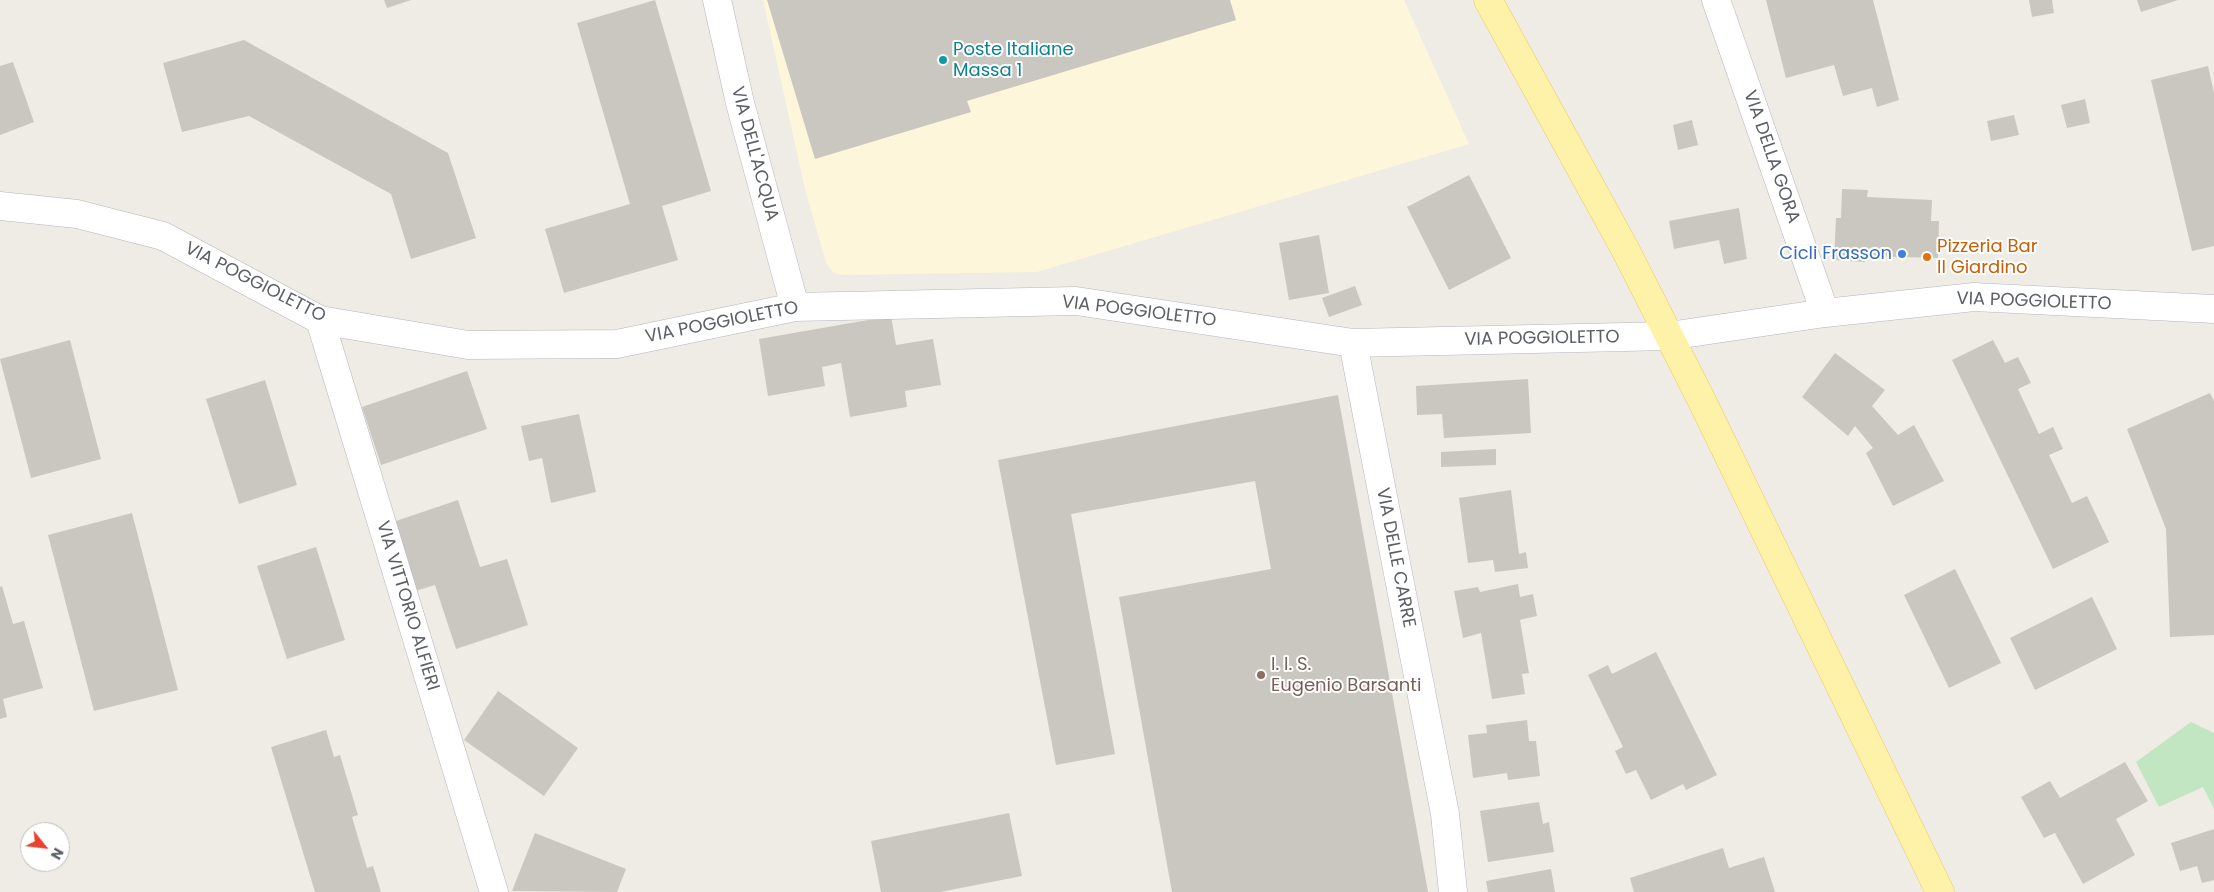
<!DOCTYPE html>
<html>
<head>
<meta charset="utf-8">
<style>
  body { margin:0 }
  #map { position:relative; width:2214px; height:892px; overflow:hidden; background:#eeece4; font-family:Poppins,sans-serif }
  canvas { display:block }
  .north { position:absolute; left:20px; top:822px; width:50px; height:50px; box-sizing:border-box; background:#fff; border:1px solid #bebfc1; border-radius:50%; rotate:119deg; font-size:14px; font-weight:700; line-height:20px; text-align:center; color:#5c6064 }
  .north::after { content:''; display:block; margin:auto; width:18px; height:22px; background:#e84231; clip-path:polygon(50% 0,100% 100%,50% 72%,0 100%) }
</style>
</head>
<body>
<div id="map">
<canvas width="2214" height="892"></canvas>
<div class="north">N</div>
</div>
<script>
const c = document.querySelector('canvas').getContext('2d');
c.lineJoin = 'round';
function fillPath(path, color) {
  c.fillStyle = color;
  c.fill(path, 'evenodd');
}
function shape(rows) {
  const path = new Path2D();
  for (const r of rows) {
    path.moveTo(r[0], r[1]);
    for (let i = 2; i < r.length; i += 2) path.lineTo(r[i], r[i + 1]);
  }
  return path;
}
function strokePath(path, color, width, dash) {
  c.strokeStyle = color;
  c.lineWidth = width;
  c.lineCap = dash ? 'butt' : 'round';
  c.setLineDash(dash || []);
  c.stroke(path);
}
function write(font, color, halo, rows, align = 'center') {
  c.font = font + ' Poppins,sans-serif';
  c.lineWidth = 4;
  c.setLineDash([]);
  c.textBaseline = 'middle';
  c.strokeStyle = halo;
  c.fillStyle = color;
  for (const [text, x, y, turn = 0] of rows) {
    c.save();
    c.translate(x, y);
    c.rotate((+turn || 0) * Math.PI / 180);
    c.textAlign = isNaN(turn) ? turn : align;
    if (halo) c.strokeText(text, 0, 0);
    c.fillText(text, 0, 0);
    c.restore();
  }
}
fillPath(shape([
  [763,0,1404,0,1469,144,1037,272,843,275,834,273,826,263,805,189]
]), '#fdf6da');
fillPath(shape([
  [2191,722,2214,733,2214,809,2203,787,2159,807,2136,762]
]), '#c1e6c1');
fillPath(shape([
  [384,0,411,0,387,8],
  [655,0,711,191,662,206,678,260,564,293,545,229,630,204,577,23],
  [767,0,1230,0,1236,20,967,101,971,112,815,159],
  [1766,0,1873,0,1899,100,1877,107,1872,88,1843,96,1834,65,1786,78],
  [2029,0,2052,0,2054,13,2032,17],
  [2137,0,2178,0,2141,12],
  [244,40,448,153,476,238,411,259,391,194,249,116,182,132,163,63],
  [13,62,34,122,0,135,0,66],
  [2208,66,2214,93,2214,246,2192,251,2151,80],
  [2085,99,2090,123,2067,128,2061,105],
  [2014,115,2019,135,1991,141,1987,121],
  [1692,120,1698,145,1678,150,1673,125],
  [1469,175,1511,258,1449,290,1407,207],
  [1842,189,1868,190,1867,197,1932,200,1931,221,1939,221,1938,258,1865,256,1865,262,1834,260,1836,218,1841,218],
  [1739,208,1747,259,1724,264,1719,240,1674,249,1669,221],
  [1319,235,1329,293,1289,300,1279,243],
  [1355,286,1362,305,1329,317,1322,298],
  [891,316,896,345,933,339,941,385,905,391,907,407,850,417,841,363,822,367,825,386,768,396,759,339],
  [70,340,101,459,31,478,0,359],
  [1993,340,2005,363,2018,357,2031,383,2018,389,2039,434,2053,427,2063,449,2049,455,2072,503,2087,496,2109,542,2053,569,1952,360],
  [1835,353,1885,390,1872,406,1898,435,1914,425,1944,481,1893,506,1866,453,1873,448,1855,426,1848,436,1802,397],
  [467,371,487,429,381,465,362,407],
  [1528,379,1531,433,1444,438,1442,414,1417,415,1416,386],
  [265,380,297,485,239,504,206,399],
  [2210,393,2214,401,2214,635,2170,637,2166,529,2127,429],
  [1338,395,1428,892,1172,892,1119,597,1271,569,1255,481,1071,514,1115,754,1056,765,998,460],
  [579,414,596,492,551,503,542,458,529,461,521,426],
  [1496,449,1496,465,1441,467,1441,452],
  [1511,490,1519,554,1526,552,1528,568,1495,572,1493,560,1468,563,1459,498],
  [458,500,480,567,507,559,528,625,456,649,435,585,412,592,390,523],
  [132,513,178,690,94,711,48,535],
  [316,547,345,640,287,659,257,566],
  [1955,569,2001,663,1949,688,1904,595],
  [1518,584,1520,597,1533,594,1537,616,1520,620,1529,673,1522,674,1525,694,1492,699,1481,633,1463,638,1454,591,1478,587,1480,592],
  [2,586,13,624,24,621,43,688,3,699,7,717,0,719,0,587],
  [2092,597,2117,649,2035,690,2010,638],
  [1656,652,1717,775,1686,790,1683,784,1651,800,1636,770,1626,774,1615,751,1623,747,1588,675,1608,665,1612,674],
  [498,691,578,748,544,796,464,740],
  [1527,720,1529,741,1536,741,1540,776,1508,780,1507,773,1473,778,1468,735,1487,733,1486,725],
  [326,730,334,757,340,755,358,815,352,817,367,868,373,866,381,892,315,892,271,747],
  [2125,762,2148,801,2116,819,2135,855,2083,884,2055,833,2044,838,2021,797,2050,781,2060,798],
  [1539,802,1543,824,1549,822,1554,852,1488,862,1480,811],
  [1009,813,1022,876,940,892,881,892,871,841],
  [2214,829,2214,880,2202,883,2197,866,2180,871,2171,843],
  [535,833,626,869,617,892,512,891],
  [1723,848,1729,868,1764,857,1775,892,1634,892,1630,878],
  [1551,869,1555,892,1488,892,1486,881]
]), '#cac7c1');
const minor = shape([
  [717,0,740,103,795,307],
  [1716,0,1825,313],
  [0,206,77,214,163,236,320,320,468,345,617,344,795,307,1076,301,1353,343,1669,336,1825,313,1974,297,2214,309],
  [320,320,494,892],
  [1353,343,1445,814,1453,892]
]);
const major = shape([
  [1488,0,1625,249,1701,399,1940,892]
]);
strokePath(minor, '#b4b6bb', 29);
strokePath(major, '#f0c95b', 29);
strokePath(minor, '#fff', 28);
strokePath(major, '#fef2a9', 28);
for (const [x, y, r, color] of [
  [943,60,5,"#0f9aa8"],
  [1902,254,5,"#3f7fe0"],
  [1927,257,5,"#e8710a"],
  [1261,675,5,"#8d6e63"]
]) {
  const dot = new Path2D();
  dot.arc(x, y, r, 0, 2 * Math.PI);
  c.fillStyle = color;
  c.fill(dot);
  strokePath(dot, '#fff', 2);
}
write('18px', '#0d838f', '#fff', [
  ["Poste Italiane",953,50],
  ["Massa 1",953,71]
], 'left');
write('18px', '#5c6064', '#fff', [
  ["VIA DELL'ACQUA",754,154,75],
  ["VIA DELLA GORA",1771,157,71],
  ["VIA POGGIOLETTO",255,283,27],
  ["VIA POGGIOLETTO",2034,302,2],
  ["VIA POGGIOLETTO",1139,312,7],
  ["VIA POGGIOLETTO",722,323,-11],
  ["VIA POGGIOLETTO",1542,339,-1],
  ["VIA DELLE CARRE",1395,558,79],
  ["VIA VITTORIO ALFIERI",407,606,73]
]);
write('18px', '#c56008', '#fff', [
  ["Pizzeria Bar",1937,247],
  ["Il Giardino",1937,268]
], 'left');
write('18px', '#366cbe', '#fff', [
  ["Cicli Frasson",1892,254]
], 'right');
write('18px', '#785e54', '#fff', [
  ["I. I. S.",1271,665],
  ["Eugenio Barsanti",1271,686]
], 'left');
</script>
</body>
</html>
